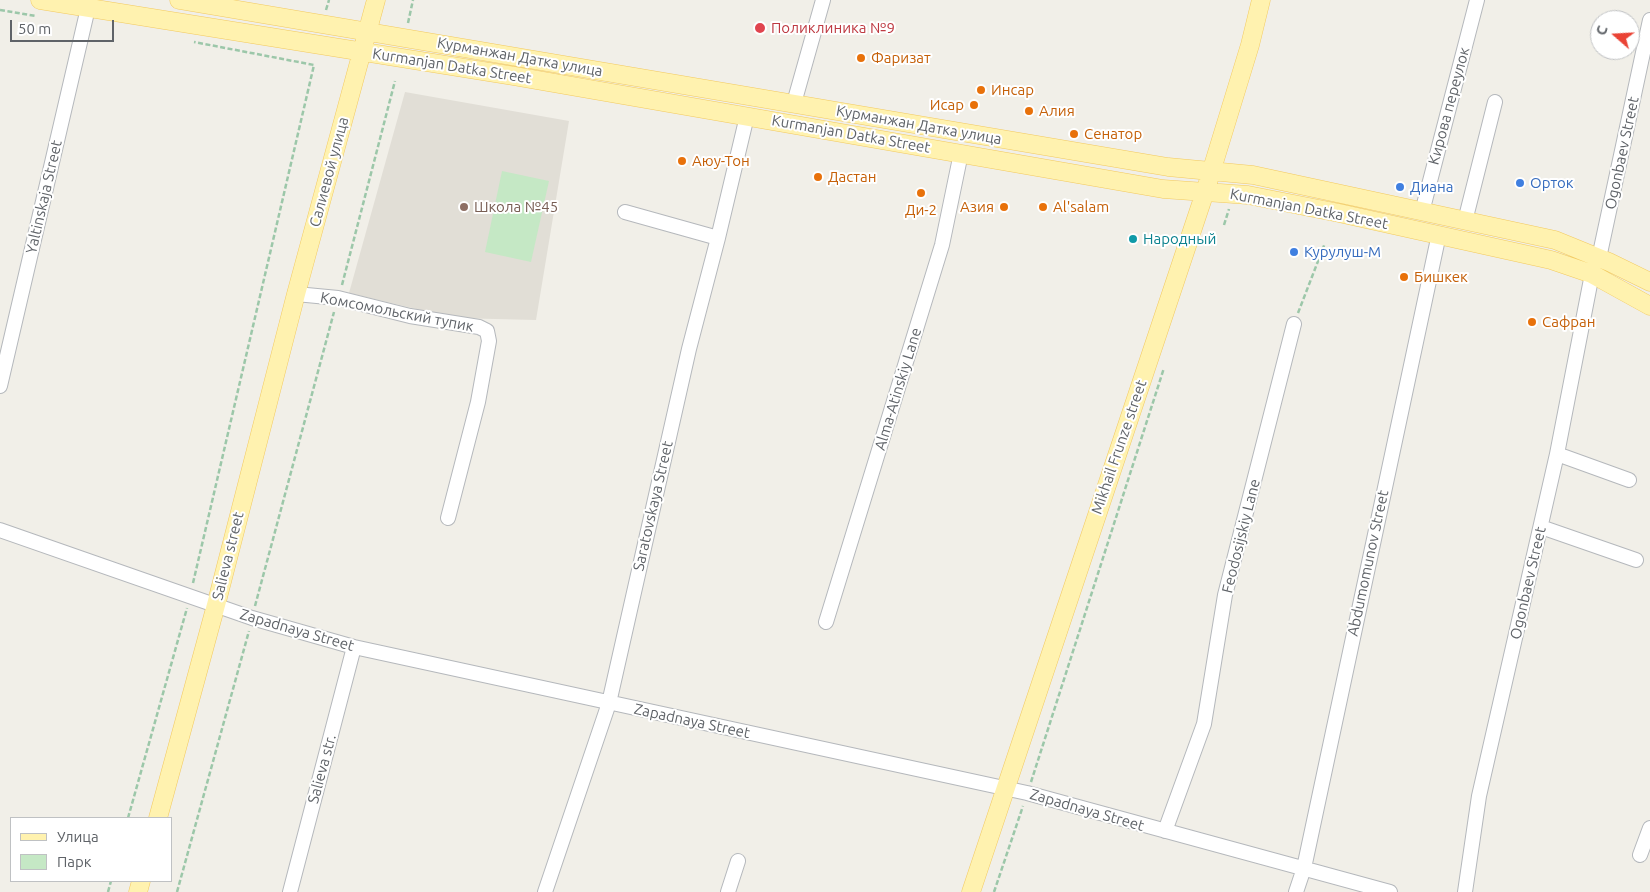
<!DOCTYPE html>
<html>
<head>
<meta charset="utf-8">
<style>
  body { margin:0 }
  #map { position:relative; width:1650px; height:892px; overflow:hidden; background:#f1efe8; font-family:Ubuntu,sans-serif }
  canvas { display:block }
  .legend { position:absolute; left:10px; top:817px; width:162px; height:65px; box-sizing:border-box; background:#fff; border:1px solid #bfc1c3; margin:0; padding:6px 9px; list-style:none; font-size:15px; color:#5f6368 }
  .legend li { display:flex; align-items:center; gap:10px; height:25px }
  .legend b { width:25px; border:1px solid #bfc1c3 }
  .north { position:absolute; left:1590px; top:10px; width:50px; height:50px; box-sizing:border-box; background:#fff; border:1px solid #bfc1c3; border-radius:50%; rotate:289deg; font-size:14px; font-weight:700; line-height:20px; text-align:center; color:#5f6368 }
  .north::after { content:''; display:block; margin:auto; width:18px; height:22px; background:#ea4335; clip-path:polygon(50% 0,100% 100%,50% 72%,0 100%) }
  .scale { position:absolute; left:10px; top:20px; width:104px; height:22px; box-sizing:border-box; border:2px solid #5f6368; border-top:0; padding-left:6px; font-size:15px; line-height:18px; white-space:nowrap; color:#5f6368; -webkit-text-stroke:4px #fff; paint-order:stroke }
</style>
</head>
<body>
<div id="map">
<canvas width="1650" height="892"></canvas>
<ul class="legend">
<li><b style="height:6px;background:#fff2af"></b>Улица</li>
<li><b style="height:14px;background:#c5e8c5"></b>Парк</li>
</ul>
<div class="north">С</div>
<div class="scale">50 m</div>
</div>
<script>
const c = document.querySelector('canvas').getContext('2d');
c.lineJoin = 'round';
function fillPath(path, color) {
  c.fillStyle = color;
  c.fill(path, 'evenodd');
}
function shape(rows) {
  const path = new Path2D();
  for (const r of rows) {
    path.moveTo(r[0], r[1]);
    for (let i = 2; i < r.length; i += 2) path.lineTo(r[i], r[i + 1]);
  }
  return path;
}
function strokePath(path, color, width, dash) {
  c.strokeStyle = color;
  c.lineWidth = width;
  c.lineCap = dash ? 'butt' : 'round';
  c.setLineDash(dash || []);
  c.stroke(path);
}
function write(font, color, halo, rows, align = 'center') {
  c.font = font + ' Ubuntu,sans-serif';
  c.lineWidth = 4;
  c.setLineDash([]);
  c.textBaseline = 'middle';
  c.strokeStyle = halo;
  c.fillStyle = color;
  for (const [text, x, y, turn = 0] of rows) {
    c.save();
    c.translate(x, y);
    c.rotate((+turn || 0) * Math.PI / 180);
    c.textAlign = isNaN(turn) ? turn : align;
    if (halo) c.strokeText(text, 0, 0);
    c.fillText(text, 0, 0);
    c.restore();
  }
}
fillPath(shape([
  [405,92,569,121,536,320,454,318,349,293]
]), '#e1ded6');
fillPath(shape([
  [502,171,549,181,531,262,485,252]
]), '#c5e8c5');
const minor = shape([
  [794,103,823,0],
  [625,212,718,238],
  [1422,212,1477,0],
  [1465,221,1495,102],
  [1599,258,1650,20],
  [296,294,338,298,410,316,479,327,487,331,489,341,478,402,448,518],
  [0,386,88,8],
  [1557,454,1629,480],
  [1541,527,1636,560],
  [0,530,252,618,354,647,1027,793,1390,892],
  [826,622,942,245,961,153],
  [1165,831,1204,724,1225,595,1294,324],
  [1640,855,1650,828],
  [290,892,354,647],
  [545,892,609,703,689,349,718,238,747,116],
  [728,892,738,861],
  [1296,892,1304,868,1439,234],
  [1465,892,1479,796,1557,454,1592,274]
]);
const major = shape([
  [40,0,514,76,1163,189,1248,195,1339,213,1551,260,1592,274,1650,306],
  [179,0,1168,167,1253,175,1555,240,1609,262,1650,282],
  [158,818,216,605,296,294,376,0],
  [138,892,141,881],
  [971,892,1205,192,1250,45,1261,0]
]);
strokePath(minor, '#b5b8bc', 16);
strokePath(major, '#f2c960', 19);
strokePath(shape([
  [0,10,36,16],
  [326,10,329,0],
  [408,23,413,0],
  [1224,225,1229,209],
  [342,285,395,81],
  [1298,313,1325,243],
  [193,583,314,65,194,42],
  [255,606,334,312],
  [1031,782,1164,368],
  [128,818,187,608],
  [108,892,111,881],
  [177,892,249,631],
  [994,892,1023,806]
]), '#9cc7a9', 2.5, [5, 2.5]);
strokePath(minor, '#fff', 14);
strokePath(major, '#fff2af', 18);
for (const [x, y, r, color] of [
  [760,28,6,"#e0444e"],
  [861,58,5,"#e8710a"],
  [981,90,5,"#e8710a"],
  [974,105,5,"#e8710a"],
  [1029,111,5,"#e8710a"],
  [1074,134,5,"#e8710a"],
  [682,161,5,"#e8710a"],
  [818,177,5,"#e8710a"],
  [1520,183,5,"#3f7fe0"],
  [1400,187,5,"#3f7fe0"],
  [921,193,5,"#e8710a"],
  [464,207,5,"#8d6e63"],
  [1004,207,5,"#e8710a"],
  [1043,207,5,"#e8710a"],
  [1133,239,5,"#0f9aa8"],
  [1294,252,5,"#3f7fe0"],
  [1404,277,5,"#e8710a"],
  [1532,322,5,"#e8710a"]
]) {
  const dot = new Path2D();
  dot.arc(x, y, r, 0, 2 * Math.PI);
  c.fillStyle = color;
  c.fill(dot);
  strokePath(dot, '#fff', 2);
}
write('15px', '#be3a42', '#fff', [
  ["Поликлиника №9",771,28]
], 'left');
write('15px', '#5f6368', '#fff', [
  ["Курманжан Датка улица",520,57,10],
  ["Kurmanjan Datka Street",452,66,9],
  ["Кирова переулок",1449,106,-75],
  ["Курманжан Датка улица",919,125,10],
  ["Kurmanjan Datka Street",851,134,10],
  ["Ogonbaev Street",1622,153,-78],
  ["Салиевой улица",329,172,-75],
  ["Yaltinskaja Street",44,197,-77],
  ["Kurmanjan Datka Street",1309,209,11],
  ["Комсомольский тупик",397,312,11],
  ["Alma-Atinskiy Lane",898,389,-73],
  ["Mikhail Frunze street",1119,447,-71],
  ["Saratovskaya Street",653,506,-77],
  ["Feodosijskiy Lane",1241,536,-76],
  ["Salieva street",228,556,-76],
  ["Abdumomunov Street",1368,563,-78],
  ["Ogonbaev Street",1528,583,-77],
  ["Zapadnaya Street",297,630,16],
  ["Zapadnaya Street",692,721,12],
  ["Salieva str.",322,769,-75],
  ["Zapadnaya Street",1087,810,16]
]);
write('15px', '#c56008', '#fff', [
  ["Фаризат",871,58],
  ["Инсар",991,90],
  ["Исар",964,105,"right"],
  ["Алия",1039,111],
  ["Сенатор",1084,134],
  ["Аюу-Тон",692,161],
  ["Дастан",828,177],
  ["Азия",994,207,"right"],
  ["Al'salam",1053,207],
  ["Ди-2",921,210,"center"],
  ["Бишкек",1414,277],
  ["Сафран",1542,322]
], 'left');
write('15px', '#366cbe', '#fff', [
  ["Орток",1530,183],
  ["Диана",1410,187],
  ["Курулуш-М",1304,252]
], 'left');
write('15px', '#785e54', '#fff', [
  ["Школа №45",474,207]
], 'left');
write('15px', '#0d838f', '#fff', [
  ["Народный",1143,239]
], 'left');
</script>
</body>
</html>
